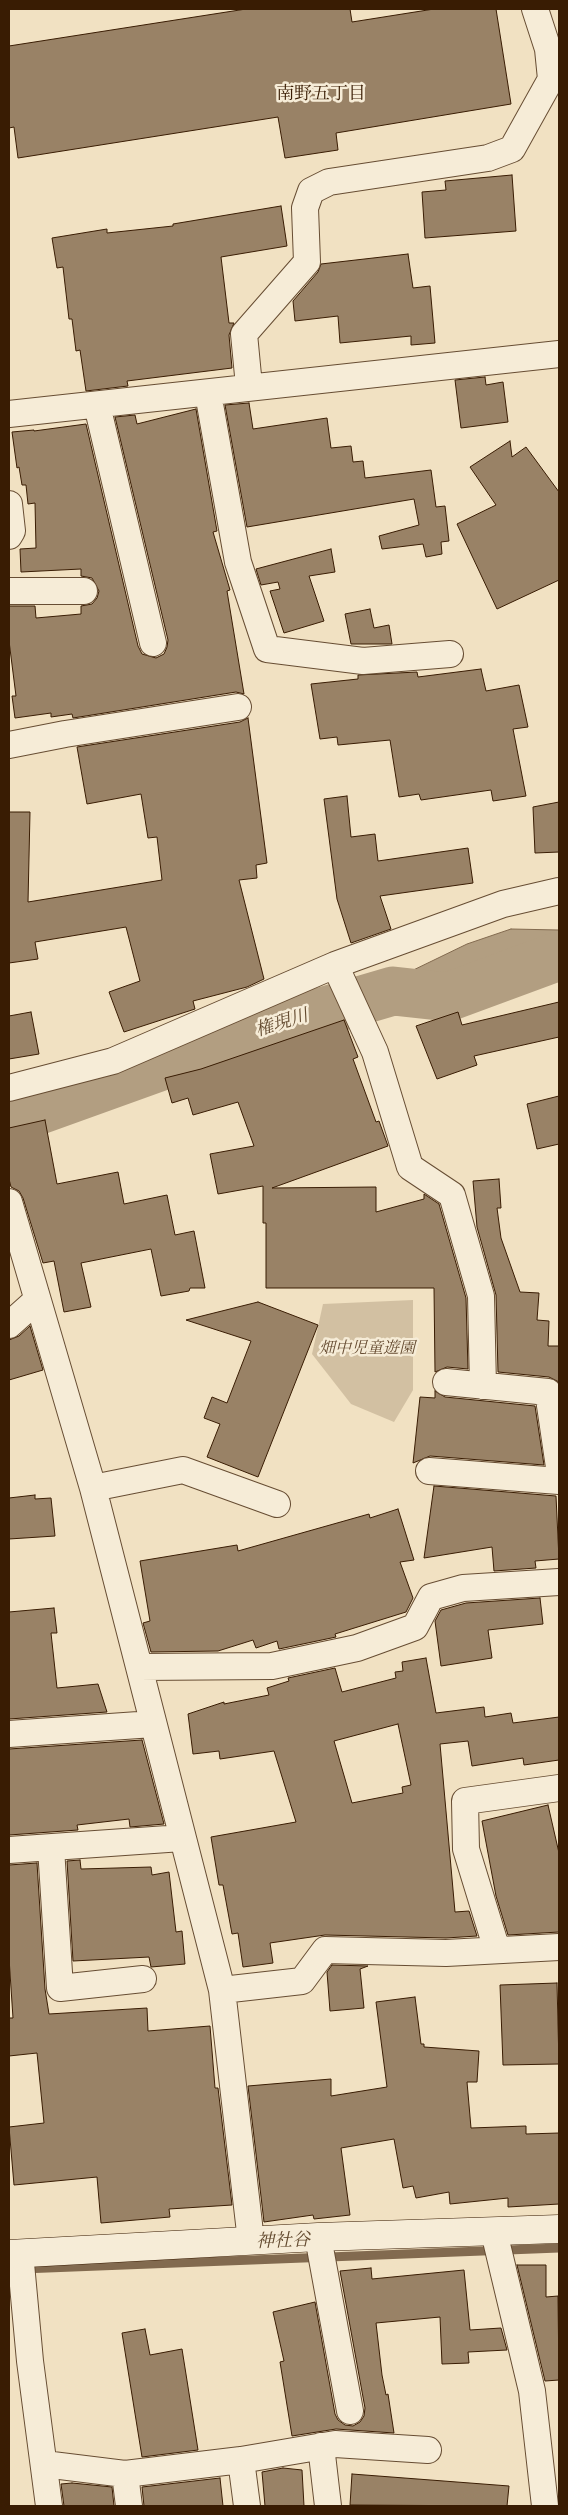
<!DOCTYPE html>
<html>
<head>
<meta charset="utf-8">
<style>
  body { margin:0 }
  #map { position:relative; width:568px; height:2515px; overflow:hidden; background:#f1e1c2; font-family:Cardo,serif }
  canvas { display:block }
  .frame { position:absolute; inset:0; border:10px solid #391c03; pointer-events:none }
</style>
</head>
<body>
<div id="map">
<canvas width="568" height="2515"></canvas>
<div class="frame"></div>
</div>
<script>
const c = document.querySelector('canvas').getContext('2d');
c.lineJoin = 'round';
function fillPath(path, color) {
  c.fillStyle = color;
  c.fill(path, 'evenodd');
}
function shape(rows) {
  const path = new Path2D();
  for (const r of rows) {
    path.moveTo(r[0], r[1]);
    for (let i = 2; i < r.length; i += 2) path.lineTo(r[i], r[i + 1]);
  }
  return path;
}
function strokePath(path, color, width, dash) {
  c.strokeStyle = color;
  c.lineWidth = width;
  c.lineCap = dash ? 'butt' : 'round';
  c.setLineDash(dash || []);
  c.stroke(path);
}
function write(font, color, halo, rows, align = 'center') {
  c.font = font + ' Cardo,"Noto Serif JP",serif';
  c.lineWidth = 5;
  c.setLineDash([]);
  c.textBaseline = 'middle';
  c.strokeStyle = halo;
  c.fillStyle = color;
  for (const [text, x, y, turn = 0] of rows) {
    c.save();
    c.translate(x, y);
    c.rotate((+turn || 0) * Math.PI / 180);
    c.textAlign = isNaN(turn) ? turn : align;
    if (halo) c.strokeText(text, 0, 0);
    c.fillText(text, 0, 0);
    c.restore();
  }
}
fillPath(shape([
  [413,1300,413,1390,394,1422,351,1404,312,1354,323,1304]
]), '#d2c0a2');
const water = shape([
  [511,929,559,930,559,965,474,995,437,1006,406,998,401,976,467,944,511,929]
]);
fillPath(water, '#b29e81');
strokePath(water, '#826a4f', 1);
strokePath(shape([
  [22,2269,559,2248]
]), '#826a4f', 9);
strokePath(shape([
  [9,1121,270,1027,393,991,448,997,559,956]
]), '#b29e81', 49);
const building = shape([
  [246,9,350,9,352,22,434,9,496,9,511,104,336,133,338,150,285,158,278,117,18,158,14,127,9,128,9,46,246,9],
  [512,175,516,231,425,238,422,192,446,190,445,181,512,175],
  [281,206,287,246,221,257,229,323,234,323,229,335,232,368,127,381,128,386,86,391,80,350,76,351,72,319,69,319,63,267,57,268,52,238,107,229,107,233,173,226,173,224,281,206],
  [408,254,413,288,430,286,435,343,411,345,411,336,340,343,338,316,295,321,293,301,318,272,321,264,408,254],
  [485,377,486,385,503,382,508,422,461,428,455,380,485,377],
  [249,403,253,429,327,418,331,448,351,446,353,462,363,461,365,478,431,470,436,507,445,506,449,541,441,542,442,554,426,557,423,544,382,549,379,536,419,525,414,499,247,527,225,405,249,403],
  [196,409,217,531,213,532,230,590,227,591,244,694,236,692,73,718,72,714,51,717,51,713,15,718,12,696,16,696,9,641,9,606,35,606,36,618,81,614,81,606,92,604,97,598,99,591,92,578,81,576,81,569,21,572,20,549,36,548,35,503,28,504,26,485,22,485,19,467,17,468,12,432,34,430,34,431,86,424,138,646,142,654,156,658,164,654,167,647,168,640,115,417,135,415,137,424,196,409],
  [510,441,512,457,526,447,559,492,559,580,497,609,457,524,496,505,470,467,510,441],
  [331,549,335,572,309,576,324,621,284,633,270,591,280,589,278,582,261,585,256,569,331,549],
  [370,609,374,628,389,625,392,644,351,644,345,614,370,609],
  [481,669,486,691,519,685,528,727,513,729,526,796,493,801,491,790,421,800,419,794,399,797,390,740,338,745,337,737,320,739,311,684,358,679,358,675,417,672,418,677,481,669],
  [248,718,267,863,256,865,257,878,239,880,264,979,247,987,193,1001,195,1009,124,1032,109,992,140,981,126,927,35,942,38,959,9,963,9,812,30,812,28,902,162,880,157,837,148,838,141,794,87,804,77,747,240,722,248,718],
  [347,796,351,837,375,834,378,861,468,848,473,883,380,896,391,929,351,943,337,899,324,799,347,796],
  [559,802,559,852,535,853,533,807,559,802],
  [559,1002,559,1037,474,1056,477,1065,437,1079,416,1026,458,1012,462,1025,559,1002],
  [31,1012,39,1054,9,1059,9,1016,31,1012],
  [344,1020,358,1057,353,1059,376,1122,379,1121,388,1146,272,1188,376,1187,376,1212,424,1199,424,1194,439,1204,466,1298,468,1369,447,1367,435,1372,434,1288,266,1288,266,1223,263,1223,263,1186,218,1194,210,1154,254,1146,238,1102,193,1115,188,1098,172,1103,165,1078,201,1069,344,1020],
  [559,1096,559,1144,537,1149,527,1104,559,1096],
  [45,1120,57,1184,118,1172,124,1204,167,1195,175,1235,194,1231,205,1288,190,1288,189,1291,161,1296,151,1249,81,1263,91,1307,64,1312,54,1261,43,1263,23,1198,19,1191,11,1187,9,1179,9,1128,45,1120],
  [499,1179,501,1208,497,1208,501,1238,520,1292,539,1293,537,1320,549,1321,548,1346,559,1346,559,1382,549,1377,498,1372,496,1295,477,1227,473,1181,499,1179],
  [258,1302,318,1325,258,1477,207,1457,220,1424,204,1418,212,1397,227,1403,251,1341,186,1320,258,1302],
  [30,1326,43,1370,9,1380,9,1340,19,1336,30,1326],
  [435,1391,445,1397,535,1406,544,1465,430,1456,413,1463,420,1397,435,1398,435,1391],
  [434,1486,556,1496,559,1559,535,1561,536,1568,494,1571,492,1547,424,1558,434,1486],
  [35,1495,35,1499,51,1498,55,1536,9,1539,9,1498,35,1495],
  [398,1509,414,1560,400,1562,413,1598,406,1612,335,1634,336,1637,279,1649,277,1641,256,1648,253,1640,218,1651,151,1652,143,1623,150,1621,140,1561,237,1545,238,1551,369,1514,370,1518,398,1509],
  [540,1598,543,1624,488,1630,492,1658,441,1666,435,1621,441,1610,466,1603,540,1598],
  [54,1608,57,1633,51,1633,57,1688,98,1684,107,1712,9,1719,9,1612,54,1608],
  [426,1658,436,1713,484,1707,485,1717,511,1713,513,1723,559,1717,559,1760,524,1765,523,1758,472,1766,468,1741,440,1744,455,1912,469,1911,477,1936,446,1938,325,1935,270,1943,273,1963,243,1967,238,1933,232,1934,223,1885,219,1885,211,1837,296,1822,274,1751,220,1759,219,1751,193,1754,188,1714,224,1702,224,1704,269,1695,267,1688,289,1681,288,1678,335,1668,342,1692,396,1678,395,1672,403,1671,402,1662,426,1658],
  [398,1724,411,1785,402,1787,403,1793,352,1803,334,1741,398,1724],
  [142,1740,164,1824,130,1827,129,1819,77,1825,78,1830,9,1835,9,1749,142,1740],
  [548,1805,559,1853,559,1932,508,1935,496,1896,482,1821,548,1805],
  [80,1860,81,1869,151,1867,152,1875,169,1872,176,1932,182,1931,185,1964,151,1967,149,1957,73,1961,67,1861,80,1860],
  [37,1863,45,1989,49,2014,147,2008,148,2031,210,2026,215,2088,218,2088,232,2205,169,2209,170,2217,101,2223,97,2177,14,2185,9,2127,44,2123,37,2053,9,2056,9,2018,13,2018,9,1958,9,1865,37,1863],
  [332,1965,368,1966,360,1969,364,2008,330,2011,327,1972,332,1965],
  [557,1983,559,2064,503,2065,500,1985,557,1983],
  [415,1997,421,2044,424,2044,424,2047,479,2051,477,2082,467,2082,471,2128,526,2126,526,2134,559,2133,559,2204,508,2207,508,2198,450,2204,449,2192,416,2198,413,2186,403,2188,394,2139,341,2148,350,2215,314,2219,313,2215,264,2222,248,2086,331,2079,331,2096,387,2087,376,2002,415,1997],
  [517,2265,546,2265,546,2297,558,2296,559,2380,545,2381,517,2265],
  [371,2268,372,2279,464,2270,470,2330,501,2328,507,2350,468,2352,469,2363,442,2364,440,2317,376,2323,382,2375,386,2395,388,2394,394,2433,336,2429,292,2436,280,2362,284,2361,273,2312,315,2302,335,2414,338,2420,345,2425,353,2426,360,2422,364,2416,365,2408,340,2271,371,2268],
  [145,2329,150,2355,182,2349,198,2450,142,2457,122,2333,145,2329],
  [283,2468,302,2470,304,2506,265,2506,262,2472,283,2468],
  [352,2474,509,2486,507,2506,350,2505,352,2474],
  [220,2478,223,2506,144,2506,142,2487,220,2478],
  [72,2483,112,2487,114,2506,64,2506,61,2484,72,2483]
]);
fillPath(building, '#998266');
strokePath(building, '#391c03', 1);
const street = shape([
  [249,386,244,334,307,262,305,208,311,191,329,182,488,158,512,149,551,79,548,49,535,9],
  [208,393,238,562,267,649,363,661,450,654],
  [97,405,153,643],
  [9,414,559,354],
  [9,504,12,531,9,536],
  [9,591,84,591],
  [9,745,65,734,238,707],
  [335,965,375,1052,410,1167,452,1195,481,1296,483,1386],
  [9,1088,113,1061,335,965,503,904,559,891],
  [9,1202,93,1488,222,1990,251,2241],
  [9,1325,37,1300],
  [446,1382,548,1392,559,1467],
  [429,1471,559,1481],
  [93,1488,183,1470,277,1504],
  [139,1667,272,1666,357,1648,415,1627,431,1597,463,1588,559,1582],
  [9,1734,153,1724],
  [51,1848,60,1988,143,1979],
  [9,1850,182,1838],
  [497,1950,466,1849,465,1801,559,1788],
  [222,1990,302,1981,325,1950,446,1953,559,1947],
  [494,2232,532,2391,545,2506],
  [318,2237,350,2411],
  [20,2253,30,2361,49,2506],
  [321,2446,328,2506],
  [241,2460,247,2506],
  [44,2464,125,2474,241,2460,335,2444,428,2450],
  [125,2474,129,2506]
]);
const secondary = shape([
  [9,2254,318,2237,559,2229]
]);
strokePath(street, '#674d33', 28);
strokePath(secondary, '#391c03', 29);
strokePath(street, '#f6ecd7', 26);
strokePath(secondary, '#f6ecd7', 28);
write('italic 16px', '#674d33', '#f6ecd7', [
  ["畑中児童遊園",367,1349]
]);
write('18px', '#391c03', '#f6ecd7', [
  ["南野五丁目",321,95]
]);
write('italic 18px', '#634a2f', '#f6ecd7', [
  ["権現川",282,1024,-17],
  ["神社谷",283,2242,-2]
]);
</script>
</body>
</html>
